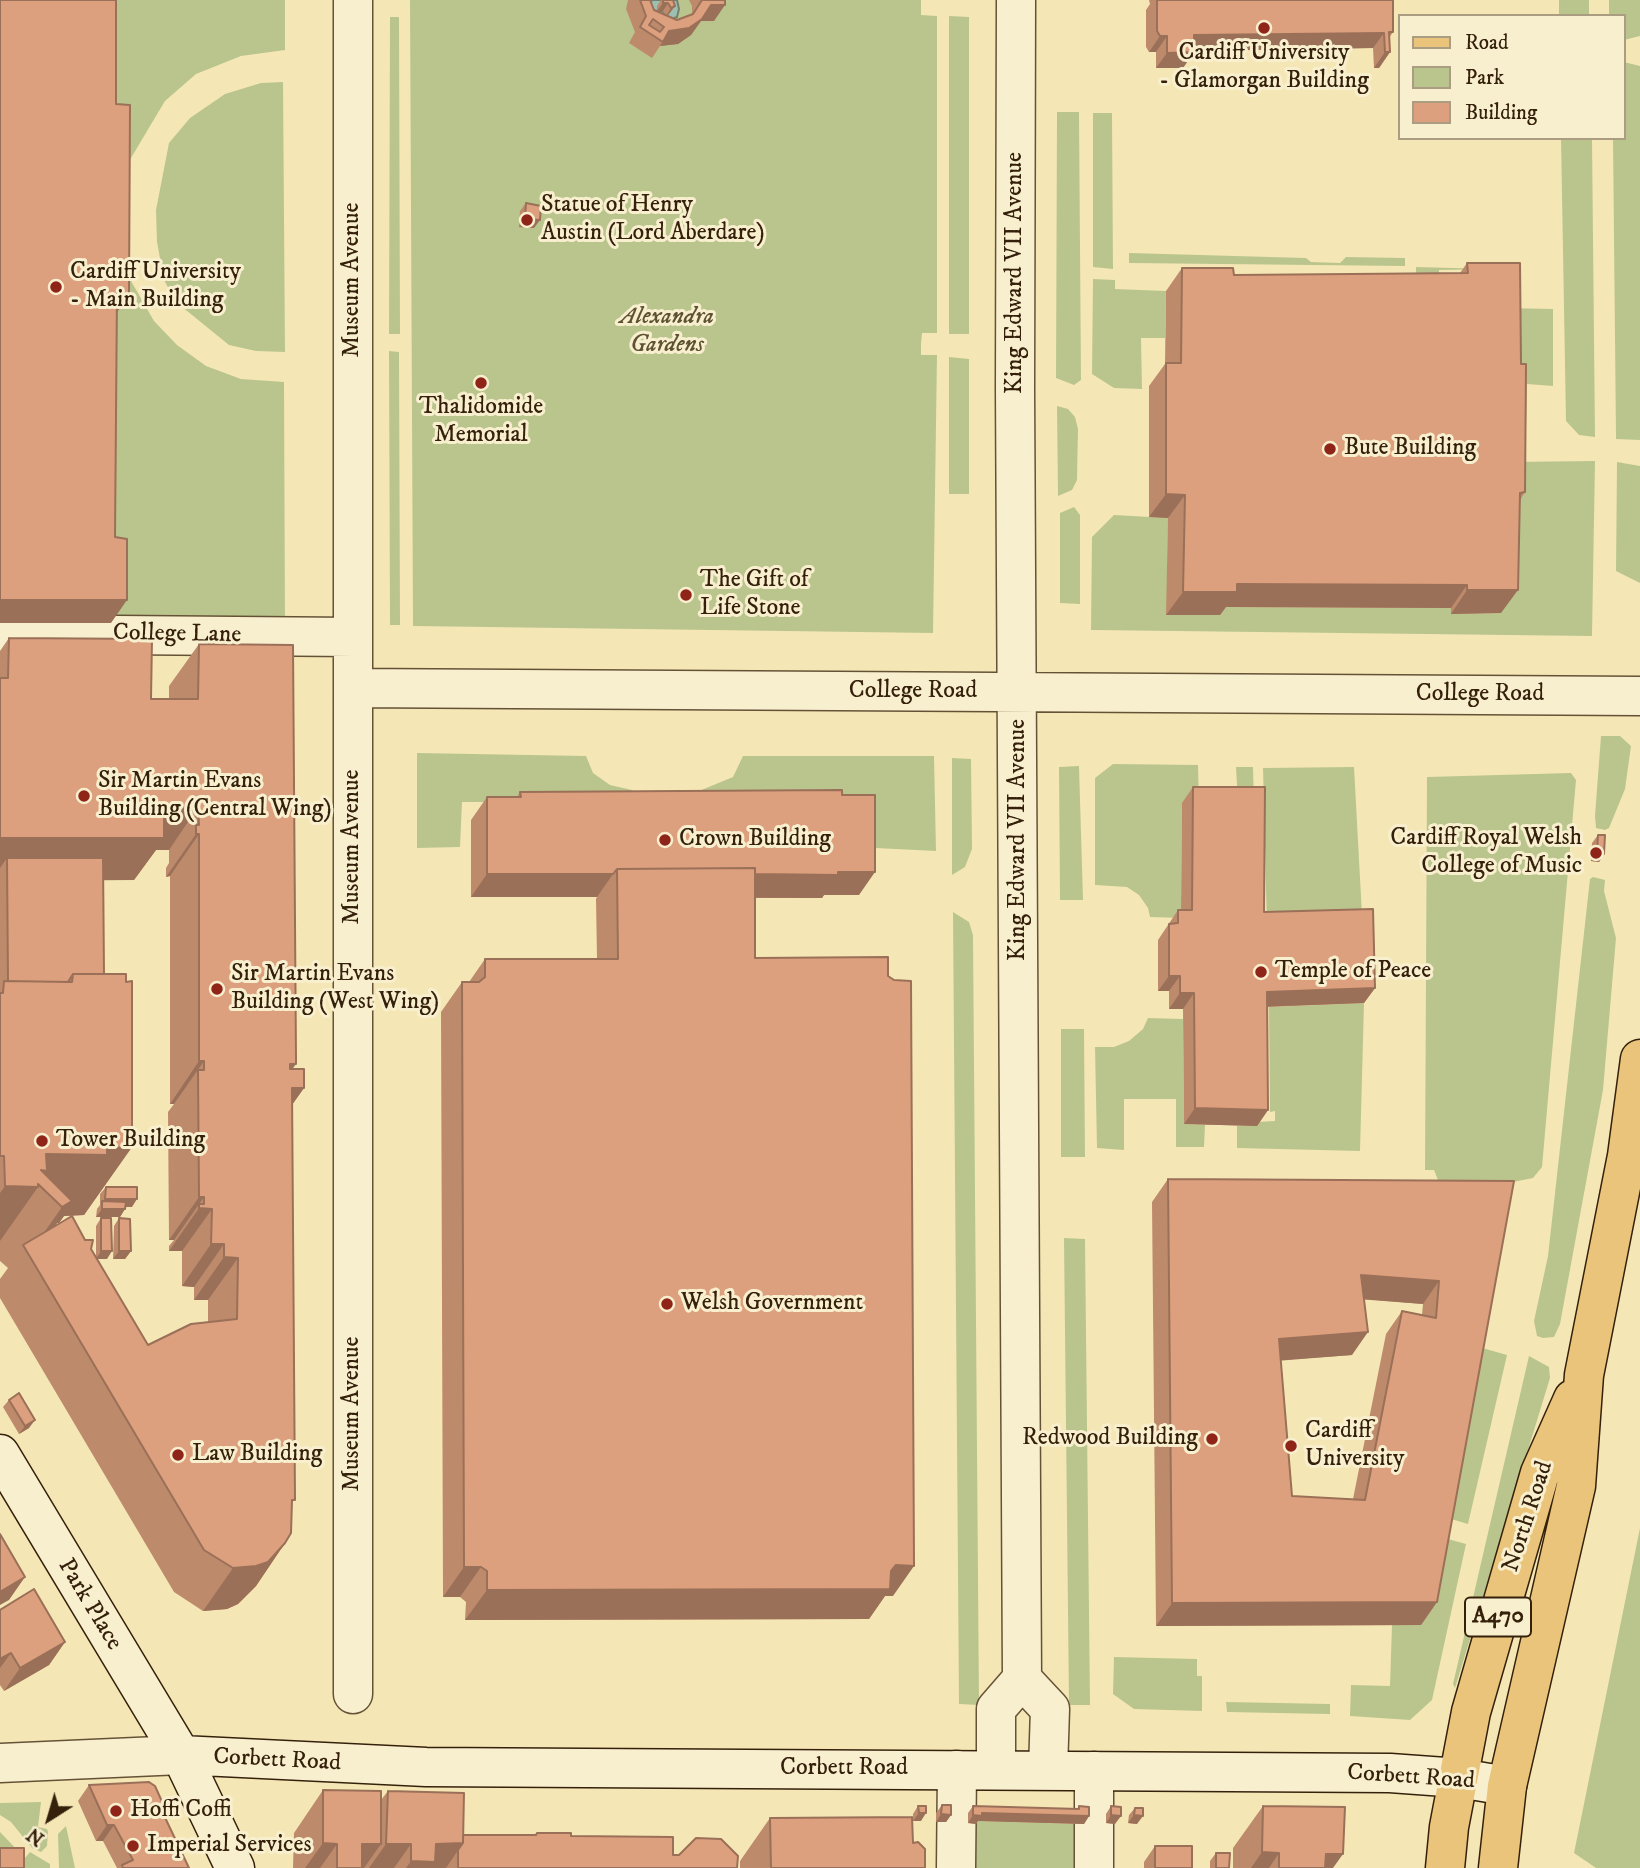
<!DOCTYPE html>
<html>
<head>
<meta charset="utf-8">
<style>
  body { margin:0 }
  #map { position:relative; width:1640px; height:1868px; overflow:hidden; background:#f5e7b5; font-family:"IM FELL DW Pica",serif }
  canvas { display:block }
  .legend { position:absolute; left:1398px; top:14px; width:228px; height:126px; box-sizing:border-box; background:#f8efcf; border:2px solid #aa9d81; margin:0; padding:9px 12px; list-style:none; font-size:21px; color:#35210b }
  .legend li { display:flex; align-items:center; gap:14px; height:35px }
  .legend b { width:35px; border:2px solid #aa9d81 }
  .north { position:absolute; left:14px; top:1784px; width:70px; height:70px; -webkit-text-stroke:5px #f8efcf; paint-order:stroke; rotate:217deg; font-size:19px; font-weight:700; line-height:28px; text-align:center; color:#35210b }
  .north::after { content:''; display:block; margin:auto; width:24px; height:32px; background:#35210b; clip-path:polygon(50% 0,100% 100%,50% 72%,0 100%) }
</style>
</head>
<body>
<div id="map">
<canvas width="1640" height="1868"></canvas>
<ul class="legend">
<li><b style="height:9px;background:#eac47a"></b>Road</li>
<li><b style="height:19px;background:#bac58e"></b>Park</li>
<li><b style="height:19px;background:#dda07e"></b>Building</li>
</ul>
<div class="north">N</div>
</div>
<script>
const c = document.querySelector('canvas').getContext('2d');
c.lineJoin = 'round';
function fillPath(path, color) {
  c.fillStyle = color;
  c.fill(path, 'evenodd');
}
function shape(rows) {
  const path = new Path2D();
  for (const r of rows) {
    path.moveTo(r[0], r[1]);
    for (let i = 2; i < r.length; i += 2) path.lineTo(r[i], r[i + 1]);
  }
  return path;
}
function strokePath(path, color, width, dash) {
  c.strokeStyle = color;
  c.lineWidth = width;
  c.lineCap = dash ? 'butt' : 'round';
  c.setLineDash(dash || []);
  c.stroke(path);
}
function write(font, color, halo, rows, align = 'center') {
  c.font = font + ' "IM FELL DW Pica",serif';
  c.lineWidth = 6;
  c.setLineDash([]);
  c.textBaseline = 'middle';
  c.strokeStyle = halo;
  c.fillStyle = color;
  for (const [text, x, y, turn = 0] of rows) {
    c.save();
    c.translate(x, y);
    c.rotate((+turn || 0) * Math.PI / 180);
    c.textAlign = isNaN(turn) ? turn : align;
    if (halo) c.strokeText(text, 0, 0);
    c.fillText(text, 0, 0);
    c.restore();
  }
}
fillPath(shape([
  [99,0,285,0,285,50,241,56,196,74,165,101,125,168],
  [410,0,921,0,921,15,937,16,937,333,922,333,921,344,921,355,937,355,933,633,413,626],
  [1559,0,1589,0,1589,16,1559,16],
  [1609,0,1640,0,1640,36,1624,40,1624,16,1609,16],
  [949,16,969,17,969,334,949,334],
  [390,17,399,17,400,334,389,334],
  [1624,62,1640,66,1640,440,1616,439,1613,138,1624,138],
  [283,82,285,352,256,351,229,345,176,302,164,280,157,242,156,210,169,143,190,118,225,94,261,83],
  [1057,112,1079,112,1081,380,1074,385,1056,378],
  [1093,113,1112,113,1113,269,1093,267],
  [1561,138,1592,138,1595,437,1579,435,1566,421],
  [1129,253,1306,258,1311,262,1340,263,1346,257,1405,258,1405,266,1129,263],
  [1416,267,1491,269,1439,270,1439,282,1416,281],
  [127,274,154,321,177,345,206,366,241,379,284,382,285,624,111,623,101,316],
  [1093,279,1115,280,1115,289,1166,291,1165,338,1141,338,1142,389,1114,388,1092,374],
  [1504,308,1553,309,1553,386,1527,384,1526,428],
  [389,351,399,352,400,625,390,625],
  [949,357,969,359,969,494,949,494],
  [1057,406,1068,409,1075,417,1078,429,1077,480,1072,490,1058,496],
  [1595,461,1592,636,1091,630,1092,537,1114,515,1168,518,1167,615,1220,615,1221,607,1451,608,1451,614,1501,613,1510,462],
  [1617,462,1640,466,1640,583,1616,571],
  [1074,507,1080,515,1080,604,1060,603,1060,513],
  [1601,736,1620,736,1631,746,1625,789,1609,828,1605,830,1596,828,1595,816],
  [417,753,586,756,593,773,610,785,632,790,631,802,462,802,460,847,417,848],
  [743,756,934,756,936,851,875,848,699,791,733,777],
  [952,758,971,759,972,849,965,867,952,875],
  [1113,764,1198,765,1199,803,1182,803,1181,918,1150,917,1148,908,1139,895,1127,887,1095,885,1095,778],
  [1079,766,1083,900,1060,900,1059,767],
  [1236,767,1253,767,1254,803,1238,803],
  [1354,767,1362,915,1267,927,1263,768],
  [1571,773,1576,780,1542,1167,1533,1178,1508,1183,1440,1185,1434,1170,1425,1170,1427,777],
  [1593,877,1605,880,1604,891,1616,938,1603,1090,1560,1324,1554,1337,1543,1338,1537,1336,1534,1321,1548,1256,1590,879],
  [953,912,969,922,973,935,979,1705,959,1704],
  [1364,1003,1360,1151,1237,1148,1237,1126,1256,1126,1256,1122,1275,1121,1275,1111,1270,1112,1269,1007],
  [1148,1018,1183,1019,1184,1124,1205,1125,1204,1147,1176,1147,1176,1099,1124,1099,1124,1150,1097,1148,1095,1047,1114,1047,1129,1041,1143,1029],
  [1061,1029,1084,1029,1085,1157,1061,1157],
  [1064,1238,1085,1239,1090,1705,1069,1705],
  [1472,1345,1507,1355,1468,1524,1441,1516],
  [1529,1356,1549,1367,1550,1378,1455,1688,1453,1684],
  [1640,1528,1640,1868,1596,1868,1574,1853],
  [1437,1536,1466,1544,1432,1700,1410,1720,1350,1716,1351,1685,1390,1686,1392,1625,1421,1625],
  [1114,1657,1197,1659,1197,1676,1202,1676,1202,1711,1134,1709,1113,1694],
  [1226,1702,1330,1704,1330,1714,1227,1712],
  [41,1802,38,1827,47,1829,48,1832,47,1846,41,1852,32,1848,11,1822,0,1815,0,1803],
  [977,1821,1082,1824,1082,1868,970,1868,970,1823],
  [66,1826,75,1868,59,1868,58,1834],
  [0,1832,25,1858,30,1852,50,1864,50,1868,0,1868]
]), '#bac58e');
const water = shape([
  [652,0,667,0,657,11,663,11,666,16,668,0,677,0,679,9,677,17,662,23,650,4,652,0]
]);
fillPath(water, '#9cbfb1');
strokePath(water, '#73806f', 2);
const street = shape([
  [353,0,353,1694],
  [0,634,353,637],
  [353,688,1640,696],
  [1022,1679,1050,1709,1048,1770],
  [0,1763,181,1755],
  [996,1770,996,1709,1022,1679,1015,388,1016,0],
  [956,1868,957,1770],
  [1094,1868,1094,1771]
]);
const secondary = shape([
  [0,1454,181,1755,235,1868],
  [181,1755,426,1767,1390,1773,1459,1778,1507,1786]
]);
const primary = shape([
  [1445,1868,1449,1827,1471,1712,1540,1473,1573,1399],
  [1498,1868,1507,1786,1576,1486,1584,1375,1627,1156,1640,1059]
]);
strokePath(street, '#655236', 41);
strokePath(secondary, '#35210b', 41);
strokePath(primary, '#35210b', 41);
strokePath(street, '#f8efcf', 38);
strokePath(secondary, '#f8efcf', 38);
strokePath(primary, '#eac47a', 38);
fillPath(shape([
  [628,0,650,0,654,10,665,15,663,11,657,11,657,6,661,0,673,0,675,6,669,14,667,16,677,20,692,15,692,6,689,0,725,0,714,21,701,21,691,35,678,44,660,46,652,58,629,43,635,32,626,9],
  [1149,0,1393,0,1393,32,1389,38,1390,52,1379,68,1374,68,1373,48,1194,51,1183,68,1156,68,1156,52,1149,52,1146,47,1146,10,1150,4],
  [526,203,534,228,519,227,520,211],
  [1467,263,1521,364,1525,492,1520,500,1501,613,1451,614,1451,608,1226,607,1220,615,1166,615,1168,518,1149,517,1149,386,1165,364,1166,291,1182,268,1234,275,1460,273],
  [9,638,151,699,169,699,169,686,199,644,292,1069,304,1088,292,1105,292,1504,285,1543,256,1586,238,1604,227,1609,203,1611,174,1592,0,1298,0,1279,8,1268,0,1261,0,651],
  [156,850,169,850,169,863,166,868,166,877,170,876,170,1104,174,1104,168,1112,169,1240,174,1240,169,1246,169,1251,182,1251,182,1286,194,1287,194,1300,208,1300,208,1322,148,1345,97,1259,107,1259,101,1218,96,1226,96,1256,91,1249,54,1227,57,1223,59,1223,64,1216,84,1215,132,1147,126,982,104,974,103,880,134,880],
  [1193,787,1264,912,1375,988,1364,1003,1267,1007,1268,1110,1257,1126,1184,1124,1183,1009,1169,1009,1169,991,1158,991,1158,940,1178,910,1181,910,1182,803],
  [520,792,842,795,859,895,824,895,822,898,755,898,755,958,893,1596,885,1596,869,1619,465,1620,466,1602,460,1597,443,1597,441,1012,462,982,469,982,485,959,597,959,596,899,597,897,471,897,471,820,487,797,517,797],
  [1598,835,1604,854,1599,862,1591,861,1592,843],
  [1168,1179,1514,1181,1437,1602,1421,1625,1156,1626,1152,1202],
  [1364,1299,1423,1304,1422,1315,1402,1311,1386,1334,1353,1499,1292,1496,1281,1360,1352,1355],
  [106,1187,132,1207,126,1207,120,1217,96,1217,97,1209,100,1205,100,1194],
  [119,1218,131,1251,125,1259,113,1259,114,1226],
  [9,1400,29,1428,19,1434,3,1407],
  [0,1610,65,1642,49,1665,4,1691,0,1685],
  [89,1785,161,1809,189,1868,117,1868,103,1841,96,1841,78,1801],
  [323,1790,381,1800,388,1791,463,1835,535,1835,537,1833,571,1836,673,1855,737,1868,293,1868,294,1833],
  [942,1805,951,1815,946,1822,936,1822,936,1813],
  [918,1806,921,1821,913,1821,913,1814],
  [973,1806,1077,1809,1079,1806,1089,1816,1084,1824,978,1821,976,1824,968,1823,968,1813],
  [1111,1806,1115,1824,1106,1823,1106,1814],
  [1263,1806,1333,1868,1233,1868,1233,1848],
  [1135,1808,1137,1824,1128,1823,1129,1815],
  [770,1818,913,1843,925,1868,740,1868,740,1861],
  [1155,1846,1192,1868,1144,1868,1144,1862],
  [1216,1853,1229,1868,1210,1868,1210,1861]
]), '#be8a6c');
fillPath(shape([
  [663,3,668,3,663,11,657,11],
  [711,5,725,5,714,21,701,21,691,35,678,44,660,46,669,31],
  [675,6,669,14,666,16,671,8],
  [1384,33,1373,48,1183,51,1194,35],
  [1160,36,1167,36,1156,52,1149,52],
  [1194,52,1183,68,1156,68,1167,53],
  [1385,52,1390,52,1379,68,1374,68],
  [525,219,540,220,534,228,519,227],
  [117,293,129,295,113,318],
  [1166,494,1185,495,1168,518,1149,517],
  [1237,584,1467,585,1451,608,1226,607,1220,615,1166,615,1183,592],
  [1467,590,1518,590,1501,613,1451,614],
  [0,600,127,600,111,623,0,623],
  [164,807,198,807,169,850,156,850,134,880,7,881,7,858,0,868,0,838],
  [196,834,199,834,170,876,166,877],
  [1597,853,1604,854,1599,862,1591,861],
  [838,872,875,872,859,895,824,895,822,898,618,897,617,874],
  [487,874,613,874,597,897,471,897],
  [1169,976,1180,976,1169,991,1158,991],
  [1375,988,1364,1003,1256,1007,1267,992],
  [1180,993,1194,993,1183,1009,1169,1009],
  [199,1061,204,1061,174,1104,170,1104],
  [290,1064,296,1064,266,1106],
  [292,1088,304,1088,274,1130],
  [1195,1108,1268,1110,1257,1126,1184,1124],
  [132,1147,84,1215,64,1216,59,1223,57,1223,32,1259,29,1254,62,1207,38,1184,38,1187,0,1241,0,1193,5,1186,46,1154,107,1148],
  [199,1197,204,1197,174,1240,169,1240],
  [105,1199,137,1199,132,1207,102,1206,102,1203],
  [199,1208,212,1209,182,1251,169,1251],
  [102,1209,125,1209,120,1217,96,1217],
  [211,1244,224,1244,194,1287,182,1286],
  [101,1251,112,1251,107,1259,96,1259],
  [119,1251,131,1251,125,1259,113,1259],
  [224,1257,238,1258,208,1300,194,1300],
  [1361,1275,1439,1281,1423,1304,1345,1298],
  [1368,1332,1352,1355,1263,1362,1279,1339],
  [35,1420,29,1428,19,1434,25,1426],
  [285,1543,256,1586,238,1604,227,1609,203,1611,233,1568],
  [896,1565,914,1566,893,1596,885,1596,869,1619,465,1620,487,1590,891,1571],
  [464,1567,481,1567,460,1597,443,1597],
  [25,1577,9,1600,0,1605,0,1592],
  [1437,1602,1421,1625,1156,1626,1172,1603],
  [65,1642,49,1665,4,1691,20,1668],
  [11,1653,0,1668,0,1659],
  [919,1813,926,1813,921,1821,913,1821],
  [982,1813,1089,1816,1084,1824,978,1821,976,1824,968,1823,973,1815],
  [941,1814,951,1815,946,1822,936,1822],
  [1111,1815,1121,1816,1115,1824,1106,1823],
  [1134,1815,1143,1816,1137,1824,1128,1823],
  [107,1825,114,1825,103,1841,96,1841],
  [323,1843,337,1844,320,1868,305,1868],
  [463,1843,446,1868,406,1868,411,1861,436,1844],
  [362,1844,381,1844,364,1868,345,1868],
  [386,1844,411,1844,394,1868,369,1868],
  [1262,1852,1279,1853,1269,1868,1251,1868],
  [1326,1854,1343,1854,1333,1868,1316,1868]
]), '#9b7058');
const building = shape([
  [0,0,116,0,116,104,130,105,129,295,117,293,115,537,127,539,127,600,0,600,0,0],
  [640,0,650,0,654,10,677,20,693,14,702,0,725,0,725,5,711,5,702,19,689,28,669,31,663,42,640,27,646,16,640,0],
  [653,19,664,27,660,32,649,25,653,19],
  [663,0,673,0,675,6,671,8,668,3,663,3,663,0],
  [1157,0,1393,0,1393,32,1389,32,1390,52,1385,52,1384,33,1194,35,1194,52,1167,53,1167,36,1160,36,1157,31,1157,0],
  [526,203,541,206,540,220,525,219,526,203],
  [1467,263,1520,263,1521,364,1526,364,1525,492,1520,493,1518,590,1467,590,1467,585,1237,584,1237,592,1183,592,1185,495,1166,494,1166,363,1181,363,1182,268,1233,268,1234,275,1468,273,1467,263],
  [9,638,152,639,151,699,198,699,199,644,293,645,296,1059,296,1064,290,1064,290,1069,304,1069,304,1088,292,1088,295,1500,292,1500,291,1533,285,1543,268,1562,256,1566,233,1568,204,1550,23,1245,72,1216,85,1240,93,1240,91,1249,148,1345,191,1324,237,1319,238,1258,224,1257,224,1244,211,1244,212,1209,199,1208,199,1204,204,1204,204,1197,199,1197,198,1070,204,1070,204,1061,199,1061,199,834,196,834,196,825,199,825,198,807,164,807,164,838,0,838,0,678,8,678,9,638],
  [1193,787,1265,787,1264,912,1373,909,1375,988,1267,992,1268,1110,1195,1108,1194,993,1180,993,1180,976,1169,976,1169,924,1178,923,1178,910,1192,910,1193,787],
  [842,790,842,795,875,795,875,872,838,872,838,875,755,874,755,868,617,869,613,874,487,874,487,797,521,797,520,792,842,790],
  [1598,835,1605,835,1604,854,1597,853,1598,835],
  [7,858,103,858,104,974,73,974,68,982,8,981,7,858],
  [755,868,755,958,888,957,888,976,894,980,911,981,914,1566,896,1565,891,1571,890,1589,487,1590,487,1571,481,1567,464,1567,462,982,479,982,485,977,485,959,618,959,617,869,755,868],
  [73,974,126,974,126,982,132,981,132,1147,107,1148,107,1155,46,1154,47,1171,41,1170,72,1201,62,1207,38,1184,38,1187,5,1186,4,1156,0,1156,0,993,3,993,4,981,72,982,73,974],
  [1168,1179,1514,1181,1437,1602,1172,1603,1168,1179],
  [1361,1275,1439,1281,1436,1318,1402,1311,1365,1500,1292,1496,1279,1339,1368,1332,1361,1275],
  [106,1187,137,1187,137,1199,105,1199,106,1187],
  [102,1201,126,1202,125,1209,102,1209,102,1201],
  [101,1218,111,1218,112,1251,101,1251,101,1218],
  [119,1218,130,1219,131,1251,119,1251,119,1218],
  [19,1393,35,1420,25,1426,9,1400,19,1393],
  [0,1534,25,1577,0,1592,0,1534],
  [34,1589,65,1642,20,1668,11,1653,0,1659,0,1610,34,1589],
  [149,1782,155,1786,164,1806,160,1807,189,1868,123,1868,122,1865,133,1860,114,1825,107,1825,89,1785,149,1782],
  [323,1790,381,1791,381,1844,362,1844,362,1868,337,1868,337,1844,323,1843,323,1790],
  [388,1791,464,1793,463,1843,436,1844,435,1862,411,1861,411,1844,386,1844,388,1791],
  [942,1805,951,1805,951,1815,941,1814,942,1805],
  [918,1806,926,1806,926,1813,919,1813,918,1806],
  [973,1806,1079,1809,1079,1806,1089,1807,1089,1816,982,1813,982,1816,973,1815,973,1806],
  [1111,1806,1121,1807,1121,1816,1111,1815,1111,1806],
  [1263,1806,1345,1807,1343,1854,1326,1854,1325,1868,1279,1868,1279,1853,1262,1852,1263,1806],
  [1135,1808,1143,1808,1143,1816,1134,1815,1135,1808],
  [912,1817,913,1843,918,1842,925,1849,925,1868,771,1868,770,1818,912,1817],
  [537,1833,571,1833,571,1836,673,1837,673,1855,679,1855,696,1838,721,1839,738,1856,737,1868,458,1868,458,1850,463,1843,463,1835,536,1835,537,1833],
  [1155,1846,1192,1846,1192,1868,1155,1868,1155,1846],
  [0,1848,24,1848,24,1868,0,1868,0,1848],
  [1216,1853,1230,1853,1229,1868,1216,1868,1216,1853]
]);
fillPath(building, '#dda07e');
strokePath(building, '#9b7058', 2);
for (const [x, y, r, color] of [
  [1264,28,7,"#8f2418"],
  [527,220,7,"#8f2418"],
  [56,287,7,"#8f2418"],
  [481,383,7,"#8f2418"],
  [1330,449,7,"#8f2418"],
  [686,595,7,"#8f2418"],
  [84,796,7,"#8f2418"],
  [665,840,7,"#8f2418"],
  [1596,853,7,"#8f2418"],
  [1261,972,7,"#8f2418"],
  [217,989,7,"#8f2418"],
  [42,1141,7,"#8f2418"],
  [667,1304,7,"#8f2418"],
  [1212,1439,7,"#8f2418"],
  [1291,1446,7,"#8f2418"],
  [178,1455,7,"#8f2418"],
  [116,1811,7,"#8f2418"],
  [133,1846,7,"#8f2418"]
]) {
  const dot = new Path2D();
  dot.arc(x, y, r, 0, 2 * Math.PI);
  c.fillStyle = color;
  c.fill(dot);
  strokePath(dot, '#f8efcf', 2.5);
}
for (const [x, y, w] of [
  [1498,1617,66]
]) {
  const box = new Path2D();
  box.roundRect(x - w / 2, y - 19.5, w, 39, 5);
  c.fillStyle = '#f8efcf';
  c.fill(box);
  strokePath(box, '#35210b', 2);
}
write('bold 23px', '#35210b', null, [
  ["A470",1498,1617]
]);
write('24px', '#35210b', '#f8efcf', [
  ["Cardiff University",1264,54,"center"],
  ["- Glamorgan Building",1264,82,"center"],
  ["Statue of Henry",541,206],
  ["Austin (Lord Aberdare)",541,234],
  ["Cardiff University",70,273],
  ["- Main Building",70,301],
  ["Thalidomide",481,408,"center"],
  ["Memorial",481,436,"center"],
  ["Bute Building",1344,449],
  ["The Gift of",700,581],
  ["Life Stone",700,609],
  ["Sir Martin Evans",98,782],
  ["Building (Central Wing)",98,810],
  ["Cardiff Royal Welsh",1582,839,"right"],
  ["College of Music",1582,867,"right"],
  ["Crown Building",679,840],
  ["Temple of Peace",1275,972],
  ["Sir Martin Evans",231,975],
  ["Building (West Wing)",231,1003],
  ["Tower Building",56,1141],
  ["Welsh Government",681,1304],
  ["Cardiff",1305,1432],
  ["University",1305,1460],
  ["Redwood Building",1198,1439,"right"],
  ["Law Building",192,1455],
  ["Hoffi Coffi",130,1811],
  ["Imperial Services",147,1846]
], 'left');
write('24px', '#35210b', '#f8efcf', [
  ["King Edward VII Avenue",1016,273,-90],
  ["Museum Avenue",353,280,-90],
  ["College Lane",177,635,1],
  ["College Road",913,692],
  ["College Road",1480,695],
  ["King Edward VII Avenue",1019,840,-90],
  ["Museum Avenue",353,847,-90],
  ["Museum Avenue",353,1414,-90],
  ["North Road",1529,1517,-72],
  ["Park Place",89,1605,59],
  ["Corbett Road",277,1761,3],
  ["Corbett Road",844,1769],
  ["Corbett Road",1411,1778,4]
]);
write('italic 24px', '#5d5232', '#f8efcf', [
  ["Alexandra",667,318],
  ["Gardens",667,346]
]);
</script>
</body>
</html>
